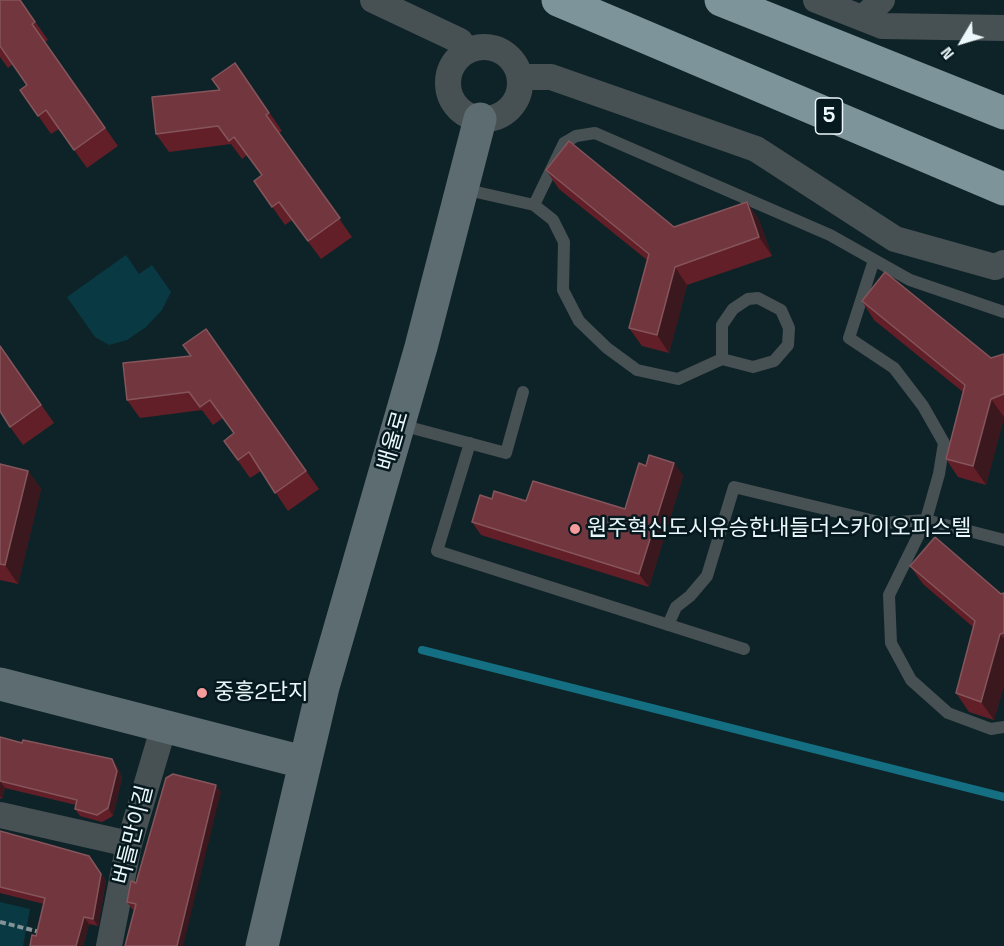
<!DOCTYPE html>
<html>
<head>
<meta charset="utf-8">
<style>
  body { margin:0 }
  #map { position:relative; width:1004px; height:946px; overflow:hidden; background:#0e2327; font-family:"Space Grotesk",sans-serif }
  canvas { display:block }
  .north { position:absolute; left:932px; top:12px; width:60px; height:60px; -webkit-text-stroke:4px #05191e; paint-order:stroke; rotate:232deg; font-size:16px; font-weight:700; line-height:24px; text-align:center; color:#ebf7fa }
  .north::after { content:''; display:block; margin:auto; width:21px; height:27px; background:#ebf7fa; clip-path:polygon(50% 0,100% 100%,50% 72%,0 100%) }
</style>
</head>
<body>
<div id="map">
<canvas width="1004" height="946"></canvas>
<div class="north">N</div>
</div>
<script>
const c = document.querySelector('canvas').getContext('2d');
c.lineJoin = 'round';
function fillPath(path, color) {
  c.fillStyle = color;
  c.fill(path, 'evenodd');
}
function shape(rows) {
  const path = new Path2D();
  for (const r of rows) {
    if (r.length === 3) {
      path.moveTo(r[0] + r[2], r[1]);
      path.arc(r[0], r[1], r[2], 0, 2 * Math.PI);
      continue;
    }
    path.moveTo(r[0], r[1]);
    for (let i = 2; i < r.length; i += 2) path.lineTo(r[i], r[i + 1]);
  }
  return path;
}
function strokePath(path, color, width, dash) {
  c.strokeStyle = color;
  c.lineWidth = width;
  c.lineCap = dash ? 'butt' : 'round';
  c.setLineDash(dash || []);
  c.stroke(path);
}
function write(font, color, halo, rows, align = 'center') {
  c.font = font + ' "Space Grotesk","Noto Sans KR",sans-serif';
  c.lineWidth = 5;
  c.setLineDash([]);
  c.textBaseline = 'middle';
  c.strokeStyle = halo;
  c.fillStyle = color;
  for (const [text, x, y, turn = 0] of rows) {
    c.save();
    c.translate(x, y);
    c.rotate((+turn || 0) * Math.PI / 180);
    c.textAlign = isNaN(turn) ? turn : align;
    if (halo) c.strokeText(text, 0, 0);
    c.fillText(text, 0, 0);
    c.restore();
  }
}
fillPath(shape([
  [126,255,139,274,152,265,171,292,162,310,146,327,127,340,109,345,95,337,67,297],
  [0,902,30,909,23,946,0,946]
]), '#093a44');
strokePath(shape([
  [422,650,1004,797]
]), '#136f81', 8);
strokePath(shape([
  [0,922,40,932]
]), '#839397', 4, [6, 3]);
strokePath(shape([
  [463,189,534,205,553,220,564,242,563,290,579,321,607,348,637,370,678,379,722,359,753,367,774,361,788,345,789,328,781,310,758,298,748,299,733,309,722,325,722,359],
  [534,205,564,143,576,136,595,133,830,235,910,280,1004,312],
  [874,260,849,338,894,368,923,406,944,443,939,474,926,520,889,595,891,643,911,680,948,713,991,729,1004,727],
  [401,425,506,453,523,392],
  [470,443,437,551,744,649],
  [668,625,676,607,690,596,707,576,734,487,883,523,926,520,1004,540]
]), '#475053', 12);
strokePath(shape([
  [373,0,460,41,465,52],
  [816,0,882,26,1004,28],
  [863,18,882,0],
  [484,83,36],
  [520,77,551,77,756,149,895,239,995,267,1004,263],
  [0,815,129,844],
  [109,946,129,844,164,726]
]), '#475053', 26);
strokePath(shape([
  [0,684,303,762],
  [262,946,323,687,421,347,480,119]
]), '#5d6c70', 33);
strokePath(shape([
  [558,0,1004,189],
  [721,0,1004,113]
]), '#7d949a', 33);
fillPath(shape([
  [0,0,20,0,48,40,45,42,118,146,87,168,59,129,51,134,20,90,27,85,13,64,8,68,0,57],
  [235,63,282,131,279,133,352,237,321,259,292,220,285,225,254,181,262,175,247,155,242,159,231,144,169,152,156,134,220,90],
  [546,170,674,227,747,202,759,220,772,256,687,285,669,353,642,346,629,328,647,260,559,189],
  [862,301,991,358,1004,354,1004,417,986,485,958,477,946,459,963,392,874,320],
  [206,329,319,489,288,511,261,471,250,478,224,441,234,433,223,418,213,425,202,410,140,418,127,400,191,356],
  [0,346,54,423,23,445,10,427],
  [674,463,683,476,649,587,481,535,472,522,492,499,625,509,646,466],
  [0,464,28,471,41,489,18,584,0,580],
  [910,566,1001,594,1004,593,1004,685,994,720,969,712,956,693,973,627,923,584],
  [0,737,117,766,122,778,113,816,102,822,80,816,75,809,76,805,5,788,2,799,0,798],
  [221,792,134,910,132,909,127,902,136,883],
  [0,831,89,856,106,881,98,926,89,924,83,946,30,946,36,936,44,904,0,893]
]), '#631f28');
fillPath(shape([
  [747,202,759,220,772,256,759,237],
  [675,267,687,285,669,353,657,335],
  [991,399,1004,417,986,485,973,466],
  [674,463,683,476,649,587,639,574],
  [28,471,41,489,18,584,5,565],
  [1000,634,1004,639,1004,685,994,720,981,702],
  [112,759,117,766,122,778,113,816,108,808],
  [0,781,5,788,2,799,0,796],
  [216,785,221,792,183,946,177,946],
  [101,874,106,881,98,926,93,919],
  [84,917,89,924,83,946,76,946]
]), '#3b171e');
const building = shape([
  [0,0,20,0,35,22,32,24,105,128,74,150,46,110,38,116,20,90,27,85,0,46,0,0],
  [235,63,269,113,266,115,340,218,308,241,279,202,272,207,254,181,262,175,234,137,229,141,218,126,156,134,152,97,220,90,212,79,235,63],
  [569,141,674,227,747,202,759,237,675,267,657,335,629,328,649,254,546,170,569,141],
  [885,272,991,358,1004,354,1004,394,991,399,973,466,946,459,965,385,862,301,885,272],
  [206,329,306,471,275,493,249,452,238,460,224,441,234,433,210,400,200,407,189,392,127,400,123,363,191,356,183,345,206,329],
  [0,346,41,405,10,427,0,411,0,346],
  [649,455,674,463,639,574,472,522,480,495,492,499,494,491,526,501,533,481,625,509,639,463,646,466,649,455],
  [0,464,28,471,5,565,0,564,0,464],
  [935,537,1001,594,1004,593,1004,633,1000,634,981,702,956,693,975,621,910,566,935,537],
  [0,737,22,743,23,740,112,759,117,771,108,808,97,815,75,809,77,800,0,781,0,737],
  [173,774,216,785,177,946,125,946,136,904,127,902,131,881,136,883,166,778,173,774],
  [0,831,89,856,101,874,93,919,84,917,76,946,30,946,32,935,36,936,45,898,0,887,0,831]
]);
fillPath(building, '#72363e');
strokePath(building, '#85555c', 1.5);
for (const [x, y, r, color] of [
  [575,529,6,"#f59b9b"],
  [202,693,6,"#f59b9b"]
]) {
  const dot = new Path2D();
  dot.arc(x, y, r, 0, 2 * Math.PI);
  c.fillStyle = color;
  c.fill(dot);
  strokePath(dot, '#05191e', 2);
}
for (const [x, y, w] of [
  [829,116,27]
]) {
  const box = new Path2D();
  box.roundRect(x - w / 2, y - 18, w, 36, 4.5);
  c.fillStyle = '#05191e';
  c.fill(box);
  strokePath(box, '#ebf7fa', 1.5);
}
write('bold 21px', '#ebf7fa', null, [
  ["5",829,116]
]);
write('22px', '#ebf7fa', '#05191e', [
  ["배울로",394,441,-74],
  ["버들만이길",134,835,-76]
]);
write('22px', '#ebf7fa', '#05191e', [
  ["원주혁신도시유승한내들더스카이오피스텔",587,529],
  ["중흥2단지",214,693]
], 'left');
</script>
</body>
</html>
